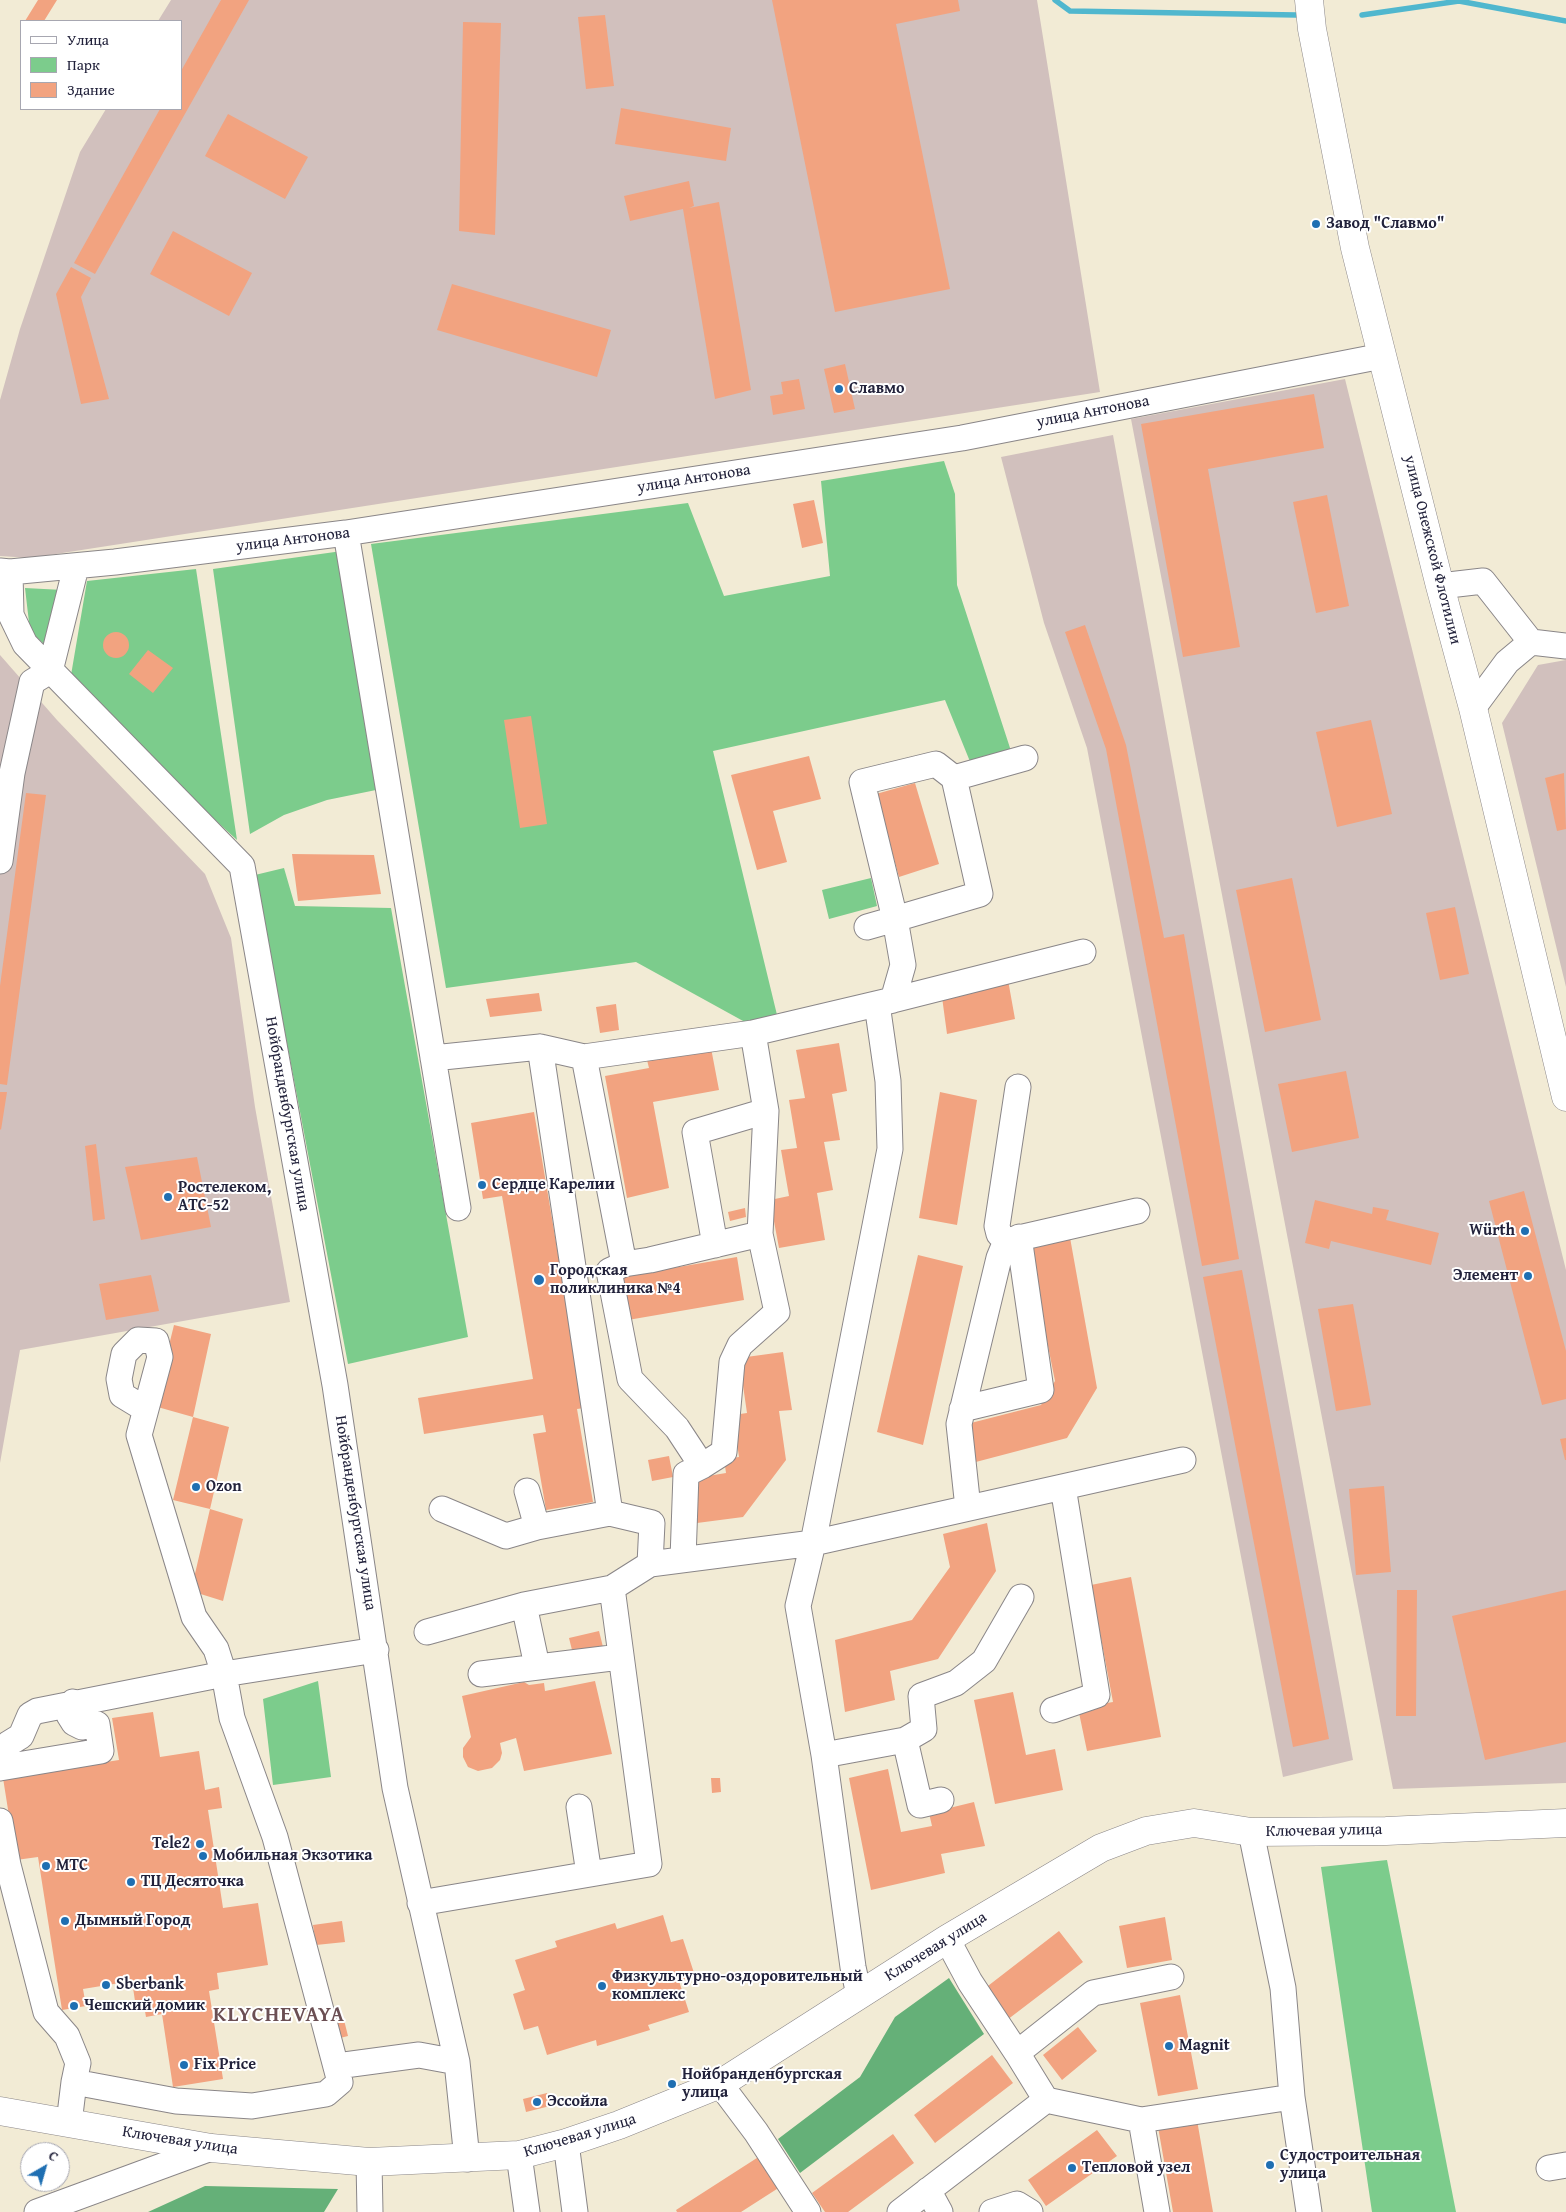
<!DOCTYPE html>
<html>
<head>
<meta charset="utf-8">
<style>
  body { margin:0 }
  #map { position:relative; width:1566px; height:2212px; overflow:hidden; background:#f2ebd5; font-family:"Gentium Book Plus",serif }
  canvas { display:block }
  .legend { position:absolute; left:20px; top:20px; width:162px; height:90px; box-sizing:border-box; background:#fff; border:1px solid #a7a7b1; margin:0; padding:6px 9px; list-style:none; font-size:15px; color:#22223b }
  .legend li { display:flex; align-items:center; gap:10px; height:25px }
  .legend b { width:25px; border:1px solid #a7a7b1 }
  .north { position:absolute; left:20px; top:2142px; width:50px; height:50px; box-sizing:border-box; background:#fff; border:1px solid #a7a7b1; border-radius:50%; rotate:38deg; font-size:14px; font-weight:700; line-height:20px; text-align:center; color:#22223b }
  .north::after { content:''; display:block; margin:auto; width:18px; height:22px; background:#1f6fb2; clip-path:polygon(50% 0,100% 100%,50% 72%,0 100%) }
</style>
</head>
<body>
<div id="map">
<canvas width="1566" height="2212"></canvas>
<ul class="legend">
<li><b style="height:6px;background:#fff"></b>Улица</li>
<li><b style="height:14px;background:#7ccc8c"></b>Парк</li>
<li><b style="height:14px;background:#f2a380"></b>Здание</li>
</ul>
<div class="north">С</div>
</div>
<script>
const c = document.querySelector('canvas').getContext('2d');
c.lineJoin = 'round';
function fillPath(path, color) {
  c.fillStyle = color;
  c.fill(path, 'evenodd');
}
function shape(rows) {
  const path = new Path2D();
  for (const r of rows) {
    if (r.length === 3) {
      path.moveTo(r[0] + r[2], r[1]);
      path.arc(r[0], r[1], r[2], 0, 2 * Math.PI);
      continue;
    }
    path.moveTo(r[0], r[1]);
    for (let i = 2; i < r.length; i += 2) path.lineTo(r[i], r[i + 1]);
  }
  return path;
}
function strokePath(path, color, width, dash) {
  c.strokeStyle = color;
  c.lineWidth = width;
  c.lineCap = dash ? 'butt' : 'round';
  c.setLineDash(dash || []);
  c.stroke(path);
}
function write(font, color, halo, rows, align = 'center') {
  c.font = font + ' "Gentium Book Plus",serif';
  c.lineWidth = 4;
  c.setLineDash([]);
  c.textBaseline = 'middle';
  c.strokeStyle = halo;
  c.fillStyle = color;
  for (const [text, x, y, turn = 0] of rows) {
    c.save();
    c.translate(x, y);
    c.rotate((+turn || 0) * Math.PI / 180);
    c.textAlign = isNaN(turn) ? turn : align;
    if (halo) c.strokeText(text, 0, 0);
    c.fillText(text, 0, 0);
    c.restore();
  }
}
fillPath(shape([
  [171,0,1037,0,1100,392,30,558,0,556,0,400,20,329,80,152,106,109,181,109,181,21,158,21],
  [1345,379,1566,1270,1566,1783,1393,1789,1131,419],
  [1113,435,1353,1760,1283,1777,1087,748,1044,623,1001,457],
  [0,655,57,720,205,874,231,938,255,1107,290,1302,20,1350,0,1463],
  [1566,660,1566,987,1502,723,1538,665]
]), '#d1c0bd');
fillPath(shape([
  [944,461,955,494,957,585,1011,751,971,764,945,700,713,751,778,1019,754,1027,636,962,446,988,371,544,688,503,724,596,830,576,821,481],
  [342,551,376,790,327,800,284,815,250,834,213,569],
  [196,569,237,840,167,776,70,681,87,581],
  [25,588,63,590,45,645,30,631],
  [284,868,295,906,391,908,468,1337,348,1364,255,875],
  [871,878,877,906,829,919,822,890],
  [318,1681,331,1777,273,1785,263,1699],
  [1387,1860,1456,2212,1372,2212,1321,1867]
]), '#7ccc8c');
fillPath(shape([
  [949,1978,984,2034,800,2173,778,2139,860,2077,895,2017],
  [205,2186,338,2189,324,2212,148,2212]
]), '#65b078');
strokePath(shape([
  [1055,0,1070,11,1296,15],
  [1362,15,1459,1,1566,21]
]), '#50b7ce', 5.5);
fillPath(shape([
  [38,0,57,0,44,21,25,21],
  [221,0,249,0,95,274,74,263,160,109,181,109,181,71],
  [772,0,958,0,960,11,896,24,950,289,835,312],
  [605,15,614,86,586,89,578,17],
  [463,22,501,23,495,235,459,231],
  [621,108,731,128,726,161,615,144],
  [228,114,308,157,285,199,205,156],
  [689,181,694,206,689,208,719,202,751,390,715,399,683,209,630,221,624,196],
  [173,231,252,273,229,316,150,274],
  [71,267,91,278,81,297,109,399,81,404,56,294],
  [452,284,611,330,597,377,437,330],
  [845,364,855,409,834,413,824,369],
  [799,379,805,409,773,415,770,396,783,394,781,382],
  [1314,394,1324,448,1208,469,1240,647,1183,657,1141,424],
  [1327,495,1349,606,1316,613,1293,502],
  [814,500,823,543,802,548,793,504],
  [1085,625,1126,745,1164,938,1184,934,1239,1259,1202,1266,1106,749,1065,632],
  [116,645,13],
  [148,650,173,668,153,693,129,674],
  [531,716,547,824,520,828,504,720],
  [1371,720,1392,814,1337,827,1316,732],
  [809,756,821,799,773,811,787,862,757,870,731,775],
  [1564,773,1566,829,1557,831,1545,778],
  [915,783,939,864,899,877,876,794],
  [26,793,46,795,7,1085,0,1084,0,986],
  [292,854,374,855,381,894,298,901],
  [1292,878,1321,1020,1265,1032,1236,890],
  [1455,907,1469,974,1440,980,1426,913],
  [1008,980,1015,1019,947,1034,942,997],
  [539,993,542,1011,490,1017,486,999],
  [616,1004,619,1030,600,1033,596,1007],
  [839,1043,847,1091,832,1094,840,1140,824,1142,833,1190,817,1193,825,1240,779,1248,770,1200,789,1196,781,1150,797,1148,789,1100,805,1098,796,1050],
  [711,1048,719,1090,653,1102,669,1188,627,1198,605,1076,649,1068,647,1060],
  [1346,1071,1359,1138,1292,1152,1278,1084],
  [0,1092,7,1092,1,1130,0,1129],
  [940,1092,977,1100,957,1225,919,1218],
  [534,1112,584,1408,577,1409,593,1502,546,1510,533,1434,546,1432,543,1415,424,1434,418,1398,533,1379,502,1196,483,1199,471,1123],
  [96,1144,105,1219,93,1221,85,1146],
  [197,1157,211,1227,141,1240,125,1167],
  [1524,1191,1566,1351,1566,1399,1542,1405,1489,1201],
  [1315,1200,1372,1214,1373,1207,1389,1210,1386,1220,1439,1233,1431,1265,1331,1241,1329,1249,1305,1243],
  [745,1208,746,1217,730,1221,728,1212],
  [1069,1232,1097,1388,1067,1438,972,1463,967,1424,1041,1405,1055,1381,1027,1241],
  [918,1255,963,1266,923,1445,877,1432],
  [737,1257,744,1300,628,1320,620,1277],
  [1242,1270,1329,1739,1293,1747,1203,1277],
  [151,1275,159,1311,106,1320,99,1284],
  [1353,1304,1371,1405,1336,1411,1318,1309],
  [174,1325,211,1334,193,1417,154,1406],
  [783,1352,792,1410,779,1411,786,1460,743,1517,697,1523,690,1479,726,1473,724,1459,739,1457,733,1415,747,1413,739,1358],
  [193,1417,229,1427,210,1509,173,1500],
  [1566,1438,1566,1460,1565,1460,1560,1439],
  [669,1456,673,1477,652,1481,648,1460],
  [1384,1486,1391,1572,1356,1575,1349,1489],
  [210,1509,243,1519,223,1601,191,1591],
  [987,1523,996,1571,938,1659,890,1671,895,1700,845,1712,835,1640,912,1620,950,1567,943,1534],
  [1131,1577,1161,1737,1087,1751,1078,1708,1113,1702,1091,1585],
  [1397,1590,1417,1590,1416,1716,1396,1716],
  [1566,1590,1566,1742,1485,1760,1452,1616],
  [599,1631,604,1651,574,1658,569,1638],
  [595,1681,612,1754,524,1771,516,1738,500,1743,502,1753,500,1760,492,1768,478,1771,468,1767,463,1757,463,1748,471,1737,462,1696,524,1682,529,1685,544,1683,545,1691],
  [1013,1692,1026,1755,1055,1749,1063,1790,995,1804,974,1700],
  [153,1712,160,1757,199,1751,205,1790,219,1787,222,1808,208,1810,223,1908,258,1903,268,1965,217,1973,219,1989,209,1991,223,2079,173,2087,162,2014,146,2017,143,2000,135,2001,132,1981,83,1989,86,2006,62,2010,38,1857,16,1860,3,1778,119,1760,112,1718],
  [888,1769,901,1832,932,1826,929,1813,974,1802,985,1846,941,1854,945,1873,871,1890,849,1778],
  [711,1778,720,1778,721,1792,712,1793],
  [663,1915,671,1942,683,1939,695,1976,679,1981,689,2012,648,2025,650,2030,597,2046,596,2040,547,2055,538,2026,524,2030,513,1994,525,1990,515,1960,557,1947,555,1941,615,1923,617,1929],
  [1165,1917,1172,1960,1127,1968,1119,1926],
  [342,1921,345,1942,316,1945,313,1925],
  [1059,1931,1083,1962,1007,2020,984,1989],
  [1180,1995,1198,2089,1158,2096,1140,2003],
  [344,2020,348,2036,336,2039,332,2023],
  [1078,2027,1097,2051,1062,2080,1043,2055],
  [992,2055,1013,2083,935,2143,914,2115],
  [547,2093,550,2106,526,2112,523,2099],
  [1197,2120,1213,2212,1173,2212,1158,2127],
  [1097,2130,1117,2156,1046,2206,1028,2180],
  [893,2134,914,2163,848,2212,825,2212,812,2193],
  [760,2156,780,2187,741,2212,677,2212,676,2210]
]), '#f2a380');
const minor = shape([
  [346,533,458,1208],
  [0,571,10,572,115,562,346,533,962,438,1382,356],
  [10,572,11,615,25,644,242,866,335,1385,395,1788,457,2062,467,2159],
  [1440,586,1483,581,1531,642],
  [1473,708,1507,662,1531,642,1566,646],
  [954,778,1025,758],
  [0,861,12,773,32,682,50,671,76,567],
  [893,1000,1083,952],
  [540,1047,610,1513,652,1523,650,1564],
  [584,1057,624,1264,650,1260,760,1234],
  [433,1058,540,1047,584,1057,753,1033,893,1000,903,965,895,919,862,782,936,764,954,778,980,894,895,919,867,927],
  [1006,1241,1137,1211],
  [715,1245,695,1132,766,1111],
  [624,1264,609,1271,630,1379,677,1428,702,1466,686,1474,683,1559],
  [962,1409,1041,1390,1019,1237],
  [702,1466,724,1452,732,1362,740,1345,777,1312,760,1234,766,1111,753,1033],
  [527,1491,537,1527],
  [968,1508,959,1424,999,1258,1006,1241,999,1234,997,1226,1018,1087],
  [442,1509,506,1536,537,1527,610,1513],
  [524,1605,537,1666],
  [427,1632,524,1605,612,1588,650,1564,813,1543,1183,1460],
  [481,1674,620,1657],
  [1053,1710,1097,1695,1063,1487],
  [0,1754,8,1744,21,1736,30,1715,37,1711,224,1674,376,1650],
  [824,1755,905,1740],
  [0,1768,101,1751,97,1724,82,1727,74,1723,69,1715,68,1708,73,1702],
  [941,1800,920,1805,905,1740,924,1729,921,1696,956,1683,984,1661,1021,1597],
  [579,1807,589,1874],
  [0,1821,8,1865,46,2012,67,2036,78,2063,74,2082,176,2101,252,2106,326,2094,340,2082,275,1837,232,1718,224,1674,216,1649,194,1617,139,1435,160,1357,156,1341,138,1340,124,1354,119,1379,122,1395,145,1409],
  [1251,1832,1283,1988,1292,2097,1309,2212],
  [420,1903,649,1864,612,1588],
  [947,1939,970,1982,1017,2053],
  [859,1995,853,1967,824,1755,798,1606,813,1543,890,1149,888,1081,877,1004],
  [337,2066,419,2055,457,2062],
  [720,2084,756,2132,808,2212],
  [1046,2100,1017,2053,1093,1993,1171,1977],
  [1141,2120,1157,2212],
  [69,2123,74,2082],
  [566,2143,575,2212],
  [519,2155,527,2212],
  [369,2162,370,2212],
  [1549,2168,1566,2165],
  [928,2190,940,2212],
  [37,2212,211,2148],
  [900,2212,1046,2100,1141,2120,1292,2097],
  [992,2212,1017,2204,1030,2212]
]);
const major = shape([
  [1309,0,1312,29,1355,248,1440,586,1473,708,1566,1097],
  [0,2111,211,2148,369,2162,519,2155,566,2143,619,2125,720,2084,947,1939,1101,1848,1146,1831,1194,1823,1251,1832,1386,1831,1566,1823]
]);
strokePath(minor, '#8a8688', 27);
strokePath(major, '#8a8688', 29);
strokePath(minor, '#fff', 25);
strokePath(major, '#fff', 28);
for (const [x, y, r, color] of [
  [1316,224,5,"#1f6fb2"],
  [839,389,5,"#1f6fb2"],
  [482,1185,5,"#1f6fb2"],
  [168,1197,5,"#1f6fb2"],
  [1525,1231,5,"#1f6fb2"],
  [1528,1276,5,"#1f6fb2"],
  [539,1280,6,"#1f6fb2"],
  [196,1487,5,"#1f6fb2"],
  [200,1844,5,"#1f6fb2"],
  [203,1856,5,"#1f6fb2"],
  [46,1866,5,"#1f6fb2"],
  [131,1882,5,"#1f6fb2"],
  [65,1921,5,"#1f6fb2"],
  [106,1985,5,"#1f6fb2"],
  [602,1986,5,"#1f6fb2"],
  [74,2006,5,"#1f6fb2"],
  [1169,2046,5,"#1f6fb2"],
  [184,2065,5,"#1f6fb2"],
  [672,2084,5,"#1f6fb2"],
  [537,2102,5,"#1f6fb2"],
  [1270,2165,5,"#1f6fb2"],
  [1072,2168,5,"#1f6fb2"]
]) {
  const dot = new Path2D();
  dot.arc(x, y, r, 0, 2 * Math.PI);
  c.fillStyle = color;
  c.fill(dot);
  strokePath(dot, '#fff', 2);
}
write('bold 16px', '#22223b', '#fff', [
  ["Завод \"Славмо\"",1326,224],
  ["Славмо",849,389],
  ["Сердце Карелии",492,1185],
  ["Ростелеком,",178,1188],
  ["АТС-52",178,1206],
  ["Würth",1515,1231,"right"],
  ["Городская",550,1271],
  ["поликлиника №4",550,1289],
  ["Элемент",1518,1276,"right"],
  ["Ozon",206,1487],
  ["Tele2",190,1844,"right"],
  ["Мобильная Экзотика",213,1856],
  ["МТС",56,1866],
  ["ТЦ Десяточка",141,1882],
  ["Дымный Город",75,1921],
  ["Физкультурно-оздоровительный",612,1977],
  ["комплекс",612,1995],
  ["Sberbank",116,1985],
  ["Чешский домик",84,2006],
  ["Magnit",1179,2046],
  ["Fix Price",194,2065],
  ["Нойбранденбургская",682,2075],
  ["улица",682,2093],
  ["Эссойла",547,2102],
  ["Судостроительная",1280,2156],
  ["улица",1280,2174],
  ["Тепловой узел",1082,2168]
], 'left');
write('16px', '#22223b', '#fff', [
  ["улица Антонова",1093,412,-11],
  ["улица Антонова",694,479,-9],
  ["улица Антонова",293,540,-7],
  ["улица Онежской Флотилии",1432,550,76],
  ["Нойбранденбургская улица",287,1114,80],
  ["Нойбранденбургская улица",355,1513,81],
  ["Ключевая улица",1324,1831,-1],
  ["Ключевая улица",936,1947,-32],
  ["Ключевая улица",580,2136,-17],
  ["Ключевая улица",180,2141,9]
]);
c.letterSpacing = '1px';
write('bold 21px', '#6b4f53', '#fff', [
  ["KLYCHEVAYA",279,2016]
]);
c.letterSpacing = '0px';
</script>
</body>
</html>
